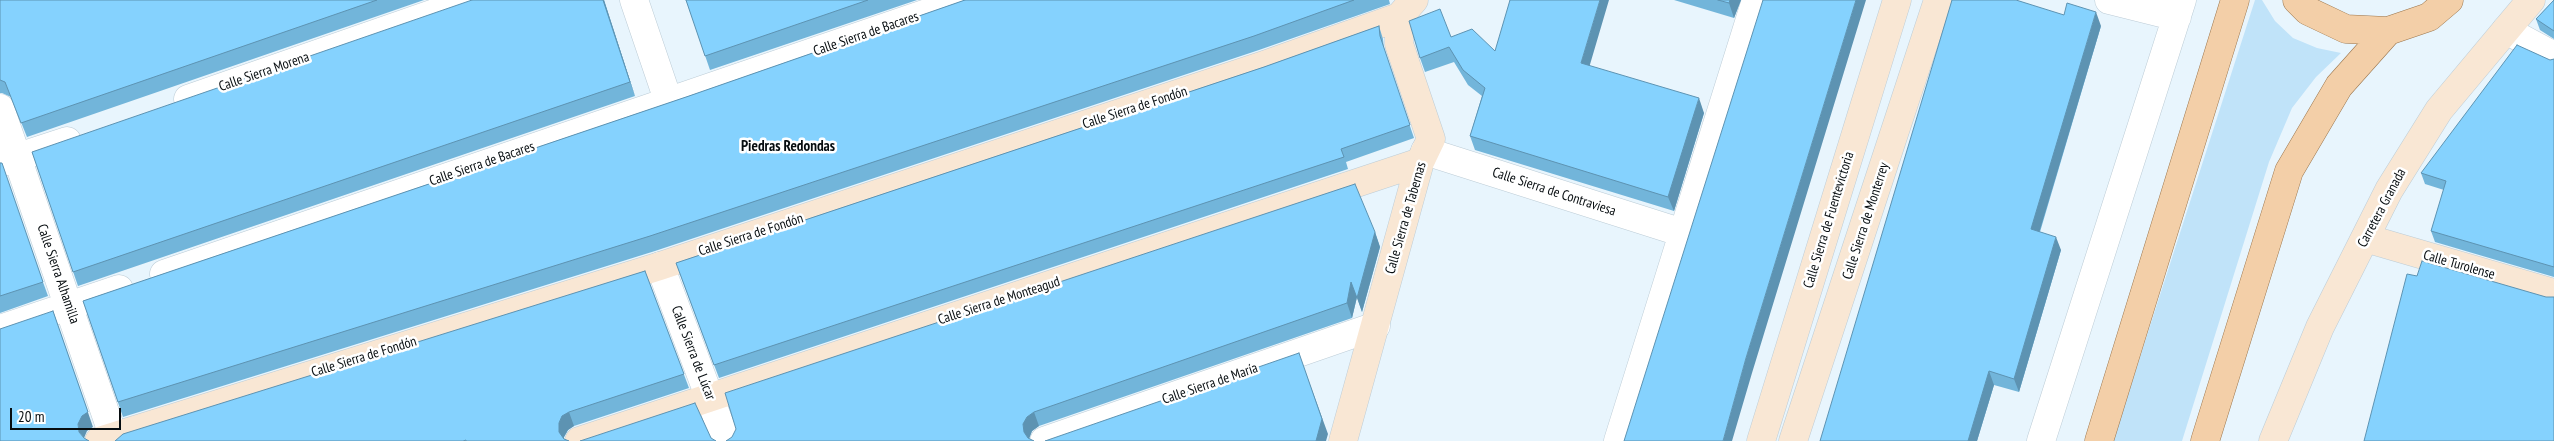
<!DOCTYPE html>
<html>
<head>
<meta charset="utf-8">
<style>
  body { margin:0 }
  #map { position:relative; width:2554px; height:441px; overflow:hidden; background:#e8f5fd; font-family:"PT Sans Narrow",sans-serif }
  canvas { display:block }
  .scale { position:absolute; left:10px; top:408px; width:111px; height:22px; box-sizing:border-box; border:2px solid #070d10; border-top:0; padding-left:6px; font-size:15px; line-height:18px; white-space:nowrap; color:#070d10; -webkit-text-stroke:4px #fff; paint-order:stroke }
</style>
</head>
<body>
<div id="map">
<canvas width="2554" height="441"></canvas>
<div class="scale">20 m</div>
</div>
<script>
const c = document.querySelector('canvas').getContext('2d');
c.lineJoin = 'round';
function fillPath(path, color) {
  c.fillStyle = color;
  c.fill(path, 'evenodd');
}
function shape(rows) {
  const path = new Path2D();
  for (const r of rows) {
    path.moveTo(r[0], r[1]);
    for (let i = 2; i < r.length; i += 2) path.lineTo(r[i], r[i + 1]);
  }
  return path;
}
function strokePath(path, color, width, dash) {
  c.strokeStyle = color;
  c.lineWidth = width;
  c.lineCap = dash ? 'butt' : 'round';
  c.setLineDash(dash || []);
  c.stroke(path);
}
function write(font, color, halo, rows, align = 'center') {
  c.font = font + ' "PT Sans Narrow",sans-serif';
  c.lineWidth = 5;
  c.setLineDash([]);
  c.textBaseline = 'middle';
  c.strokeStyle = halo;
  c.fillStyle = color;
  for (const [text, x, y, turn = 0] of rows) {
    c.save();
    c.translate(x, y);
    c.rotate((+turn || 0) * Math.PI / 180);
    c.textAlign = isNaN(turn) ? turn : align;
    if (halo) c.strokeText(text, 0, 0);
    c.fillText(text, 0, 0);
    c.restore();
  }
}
fillPath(shape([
  [2255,0,2262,0,2275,21,2293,38,2317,48,2341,53,2316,77,2292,108,2269,162,2182,441,2113,441]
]), '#c0e3f9');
const street = shape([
  [634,0,668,100],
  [2109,0,2177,17],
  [2506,30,2554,56],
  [188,99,472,0],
  [0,108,115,441],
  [1425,151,1683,233],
  [0,163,67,141],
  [660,266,726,441],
  [164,274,965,0],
  [0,329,119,289],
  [1044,441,1376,326],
  [1618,441,1756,0],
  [2041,441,2182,0]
]);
const secondary = shape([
  [2365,238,2554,293],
  [99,441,660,266,1264,65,1399,17],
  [579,441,1420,162],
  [1343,441,1420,162,1431,139,1399,44,1399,17,1414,0],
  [1761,441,1897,0],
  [1793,441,1938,0],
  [2273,441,2320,327,2389,190,2439,110,2531,0]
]);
const primary = shape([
  [2297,0,2308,11,2346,29,2388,31,2429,17,2449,0],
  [2099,441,2235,0],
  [2205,441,2289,171,2339,86,2388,31]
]);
strokePath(street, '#bcccd6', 29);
strokePath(secondary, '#bcccd6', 29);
strokePath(primary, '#9b764d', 29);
strokePath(street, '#fff', 28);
strokePath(secondary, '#f9e7d4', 28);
strokePath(primary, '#f3cfa8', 28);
fillPath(shape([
  [0,0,424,0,27,137,11,97,2,93,0,93],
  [604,0,635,96,78,286,32,152],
  [686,0,917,0,710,70],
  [965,0,1389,0,1390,4,1259,50,655,251,123,417,83,301,689,96],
  [1674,0,1741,0,1734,18],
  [2554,0,2554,39,2540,30,2536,19],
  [1379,26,1383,39,1384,49,1414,138,1346,162,1348,169,719,378,676,263,1264,67],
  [2101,26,2040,232,2061,250,2019,392,1994,385,1977,441,1820,441],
  [1451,37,1495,51,1590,66,1704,113,1674,211,1475,150,1470,136,1482,96,1468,85,1454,62,1425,72,1420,58],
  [2554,59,2554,277,2435,242,2431,231,2444,190,2425,184,2421,173,2550,60],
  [0,163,48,296,0,313],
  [1375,232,1380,247,1362,312,1357,297,1352,318,1039,426,1032,431,1029,438,726,441],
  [645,271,689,388,574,426,568,430,564,437,564,439,569,441,115,441]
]), '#72b5da');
fillPath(shape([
  [603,0,604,0,635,96,630,82],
  [1600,0,1609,0,1586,78,1581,63],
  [1730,0,1741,0,1734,18,1729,3],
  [1856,0,1866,0,1752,373,1732,441,1723,441,1746,358],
  [2096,12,2101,26,2036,243,2031,229],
  [1699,98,1704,113,1674,211,1668,197],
  [1375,232,1380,247,1362,312,1357,298],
  [2056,237,2061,250,2019,392,2014,379],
  [1351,282,1357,297,1352,318,1347,303],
  [53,311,93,427,87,431,84,438,79,432,78,424],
  [1304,368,1328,434,1326,441,1316,441],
  [1989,371,1994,385,1977,441,1968,441],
  [569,412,574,426,568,430,564,437,564,441,559,432,559,423,562,416],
  [1034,412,1039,426,1032,431,1029,439,1024,432,1023,424,1027,417]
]), '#5d93b2');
const building = shape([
  [0,0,377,0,21,123,5,82,0,80,0,0],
  [472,0,603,0,630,82,73,272,32,152,472,0],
  [686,0,868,0,705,56,686,0],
  [965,0,1354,0,1254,36,650,236,118,402,83,301,689,96,965,0],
  [1510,0,1600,0,1581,63,1699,98,1668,197,1470,136,1485,88,1463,70,1449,47,1420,58,1409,21,1440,9,1451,37,1472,29,1495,51,1510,0],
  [1718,0,1730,0,1729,3,1718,0],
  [1763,0,1856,0,1746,358,1723,441,1624,441,1763,0],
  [1952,0,2016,0,2064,15,2067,3,2096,12,2031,229,2056,237,2014,379,1989,371,1968,441,1820,441,1952,0],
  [2554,0,2554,31,2536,19,2554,0],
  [1379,26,1380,36,1410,125,1341,149,1344,157,714,365,676,263,1264,67,1379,26],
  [2517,45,2550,60,2554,59,2554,267,2431,231,2446,181,2421,173,2517,45],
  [0,163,2,163,43,282,0,296,0,163],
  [1355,184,1375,232,1357,298,1351,282,1347,303,1034,412,1027,417,1023,424,1024,432,1028,438,1034,441,726,441,732,437,736,429,725,393,1355,184],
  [2422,261,2546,297,2554,297,2554,441,2364,441,2407,274,2417,276,2422,261],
  [645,271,684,374,569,412,562,416,559,423,559,432,564,439,569,441,466,441,466,440,463,441,115,441,123,434,645,271],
  [53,311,88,412,82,416,78,424,79,432,84,438,89,441,0,441,0,329,53,311],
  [1299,353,1322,419,1316,441,1045,441,1299,353],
  [695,403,711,438,716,441,580,441,695,403]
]);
fillPath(building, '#85d2fe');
strokePath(building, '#5d93b2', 1);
write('14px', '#070d10', '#fff', [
  ["Calle Sierra de Bacares",866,34,-19],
  ["Calle Sierra Morena",264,72,-19],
  ["Calle Sierra de Fondón",1135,108,-18],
  ["Calle Sierra de Bacares",482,164,-19],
  ["Calle Sierra de Contraviesa",1554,192,18],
  ["Carretera Granada",2382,208,-62],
  ["Calle Sierra de Tabernas",1406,218,-74],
  ["Calle Sierra de Fuentevictoria",1829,220,-73],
  ["Calle Sierra de Monterrey",1866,221,-72],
  ["Calle Sierra de Fondón",751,235,-18],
  ["Calle Turolense",2459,265,16],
  ["Calle Sierra Alhamilla",58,274,71],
  ["Calle Sierra de Monteagud",999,301,-18],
  ["Calle Sierra de Lúcar",693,353,69],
  ["Calle Sierra de Fondón",364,357,-17],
  ["Calle Sierra de María",1210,384,-19]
]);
write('bold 15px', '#070d10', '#fff', [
  ["Piedras Redondas",788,147]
]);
</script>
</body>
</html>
